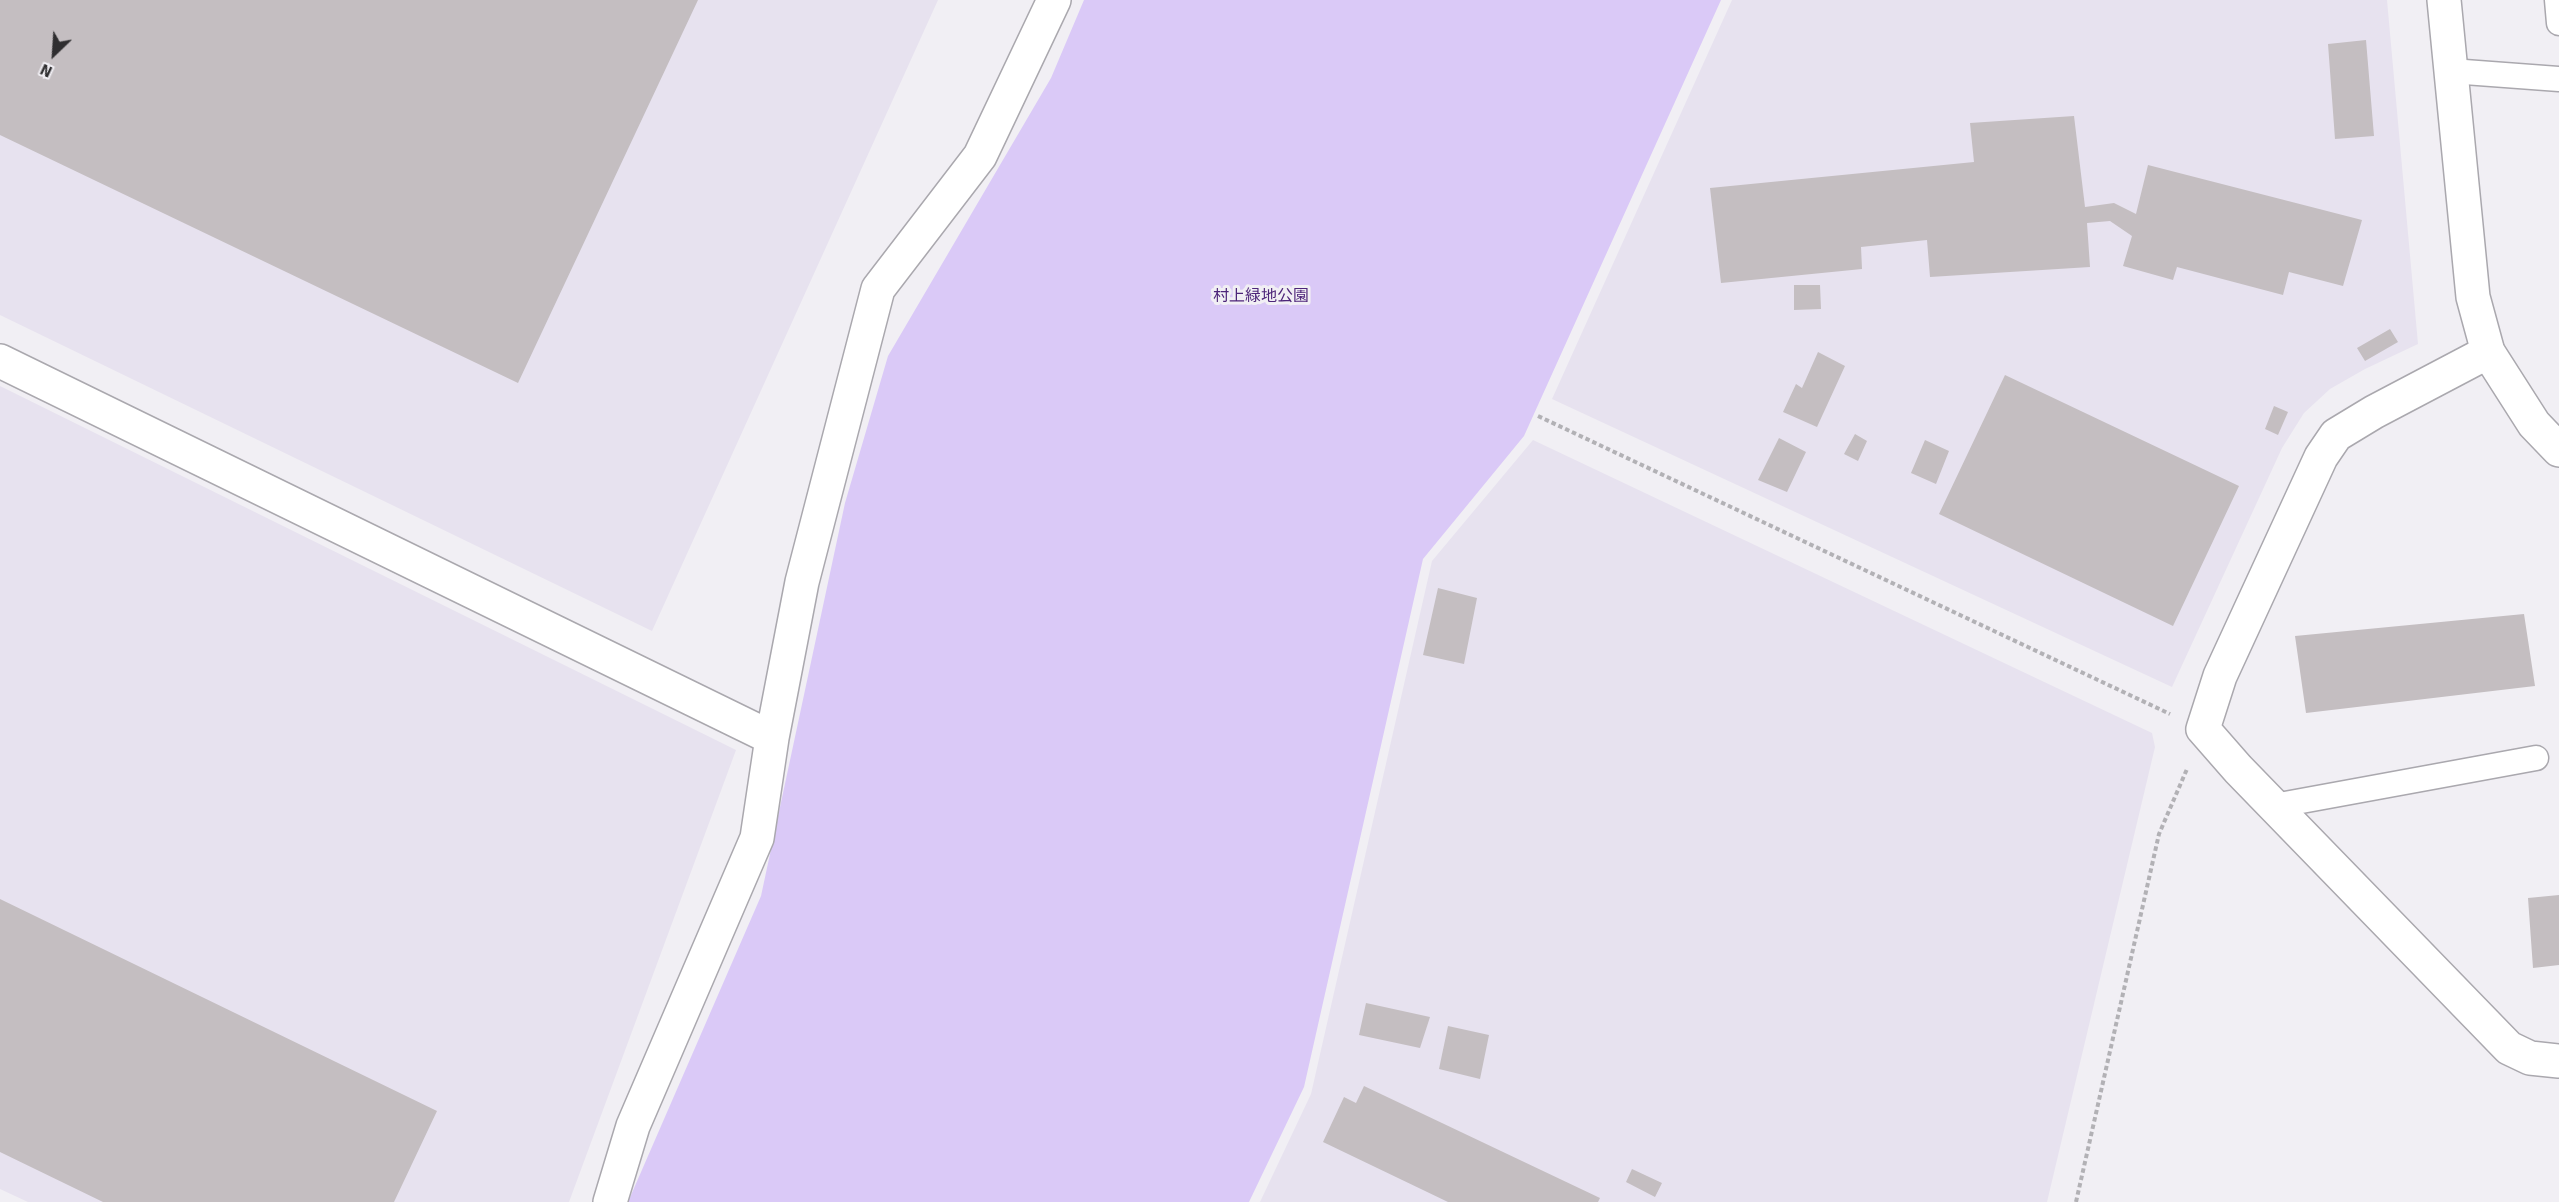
<!DOCTYPE html>
<html>
<head>
<meta charset="utf-8">
<style>
  body { margin:0 }
  #map { position:relative; width:2559px; height:1202px; overflow:hidden; background:#f1eff4; font-family:Signika,sans-serif }
  canvas { display:block }
  .north { position:absolute; left:24px; top:24px; width:60px; height:60px; -webkit-text-stroke:4px #f1eff4; paint-order:stroke; rotate:205deg; font-size:16px; font-weight:700; line-height:24px; text-align:center; color:#2f2e30 }
  .north::after { content:''; display:block; margin:auto; width:21px; height:27px; background:#2f2e30; clip-path:polygon(50% 0,100% 100%,50% 72%,0 100%) }
</style>
</head>
<body>
<div id="map">
<canvas width="2559" height="1202"></canvas>
<div class="north">N</div>
</div>
<script>
const c = document.querySelector('canvas').getContext('2d');
c.lineJoin = 'round';
function fillPath(path, color) {
  c.fillStyle = color;
  c.fill(path, 'evenodd');
}
function shape(rows) {
  const path = new Path2D();
  for (const r of rows) {
    path.moveTo(r[0], r[1]);
    for (let i = 2; i < r.length; i += 2) path.lineTo(r[i], r[i + 1]);
  }
  return path;
}
function strokePath(path, color, width, dash) {
  c.strokeStyle = color;
  c.lineWidth = width;
  c.lineCap = dash ? 'butt' : 'round';
  c.setLineDash(dash || []);
  c.stroke(path);
}
function write(font, color, halo, rows, align = 'center') {
  c.font = font + ' Signika,"Noto Sans JP",sans-serif';
  c.lineWidth = 6;
  c.setLineDash([]);
  c.textBaseline = 'middle';
  c.strokeStyle = halo;
  c.fillStyle = color;
  for (const [text, x, y, turn = 0] of rows) {
    c.save();
    c.translate(x, y);
    c.rotate((+turn || 0) * Math.PI / 180);
    c.textAlign = isNaN(turn) ? turn : align;
    if (halo) c.strokeText(text, 0, 0);
    c.fillText(text, 0, 0);
    c.restore();
  }
}
fillPath(shape([
  [0,0,938,0,652,631,0,315],
  [1732,0,2387,0,2418,344,2365,369,2330,389,2304,413,2282,448,2172,687,1552,399],
  [0,386,736,750,569,1202,28,1202,0,1189],
  [1533,440,2152,733,2155,747,2047,1202,1260,1202,1311,1094,1432,561]
]), '#e7e2ef');
fillPath(shape([
  [1084,0,1721,0,1524,436,1423,559,1304,1087,1249,1202,628,1202,761,896,845,503,888,356,1051,78]
]), '#dac9f7');
fillPath(shape([
  [0,0,698,0,518,383,0,135],
  [2366,40,2374,136,2335,139,2328,44],
  [2074,116,2085,207,2114,203,2136,214,2148,165,2362,220,2343,286,2289,272,2283,295,2177,267,2173,280,2123,266,2132,236,2110,221,2087,223,2090,267,1930,277,1927,240,1861,247,1862,269,1721,283,1710,188,1974,162,1970,123],
  [1794,285,1820,285,1821,309,1794,310],
  [2390,329,2398,342,2365,361,2357,348],
  [1818,352,1845,366,1817,427,1783,412,1796,384,1802,388],
  [2005,375,2239,486,2173,626,1939,514],
  [2274,406,2288,412,2278,435,2265,429],
  [1855,434,1867,441,1858,461,1844,454],
  [1779,438,1806,452,1787,492,1758,480],
  [1925,440,1949,451,1936,484,1911,473],
  [1438,588,1477,598,1464,664,1423,655],
  [2524,614,2535,686,2306,713,2295,636],
  [2559,895,2559,965,2533,968,2528,898],
  [0,899,437,1111,394,1202,103,1202,0,1152],
  [1366,1003,1430,1017,1420,1048,1359,1035],
  [1448,1026,1489,1035,1480,1079,1439,1069],
  [1364,1086,1600,1198,1598,1202,1448,1202,1323,1142,1344,1097,1356,1103],
  [1632,1169,1662,1183,1655,1197,1626,1182]
]), '#c4bec1');
const service = shape([
  [2557,0,2559,23],
  [2451,71,2559,79],
  [2274,806,2536,758]
]);
const minor = shape([
  [2488,352,2374,412,2336,435,2321,457,2220,676,2203,729,2238,769,2509,1048,2530,1058,2559,1061],
  [0,361,772,738],
  [610,1202,633,1126,757,838,772,738,802,582,878,289,980,156,1054,0]
]);
const tertiary = shape([
  [2444,0,2473,297,2488,352,2534,424,2559,450]
]);
strokePath(service, '#aaa8ae', 27);
strokePath(minor, '#aaa8ae', 36);
strokePath(tertiary, '#aaa8ae', 36);
strokePath(shape([
  [1538,416,2170,714],
  [2076,1202,2159,834,2187,769]
]), '#b2b1b5', 4, [4.5, 3]);
strokePath(service, '#fff', 24);
strokePath(minor, '#fff', 33);
strokePath(tertiary, '#fff', 33);
write('16px', '#4d2579', '#f1eff4', [
  ["村上緑地公園",1261,297]
]);
</script>
</body>
</html>
